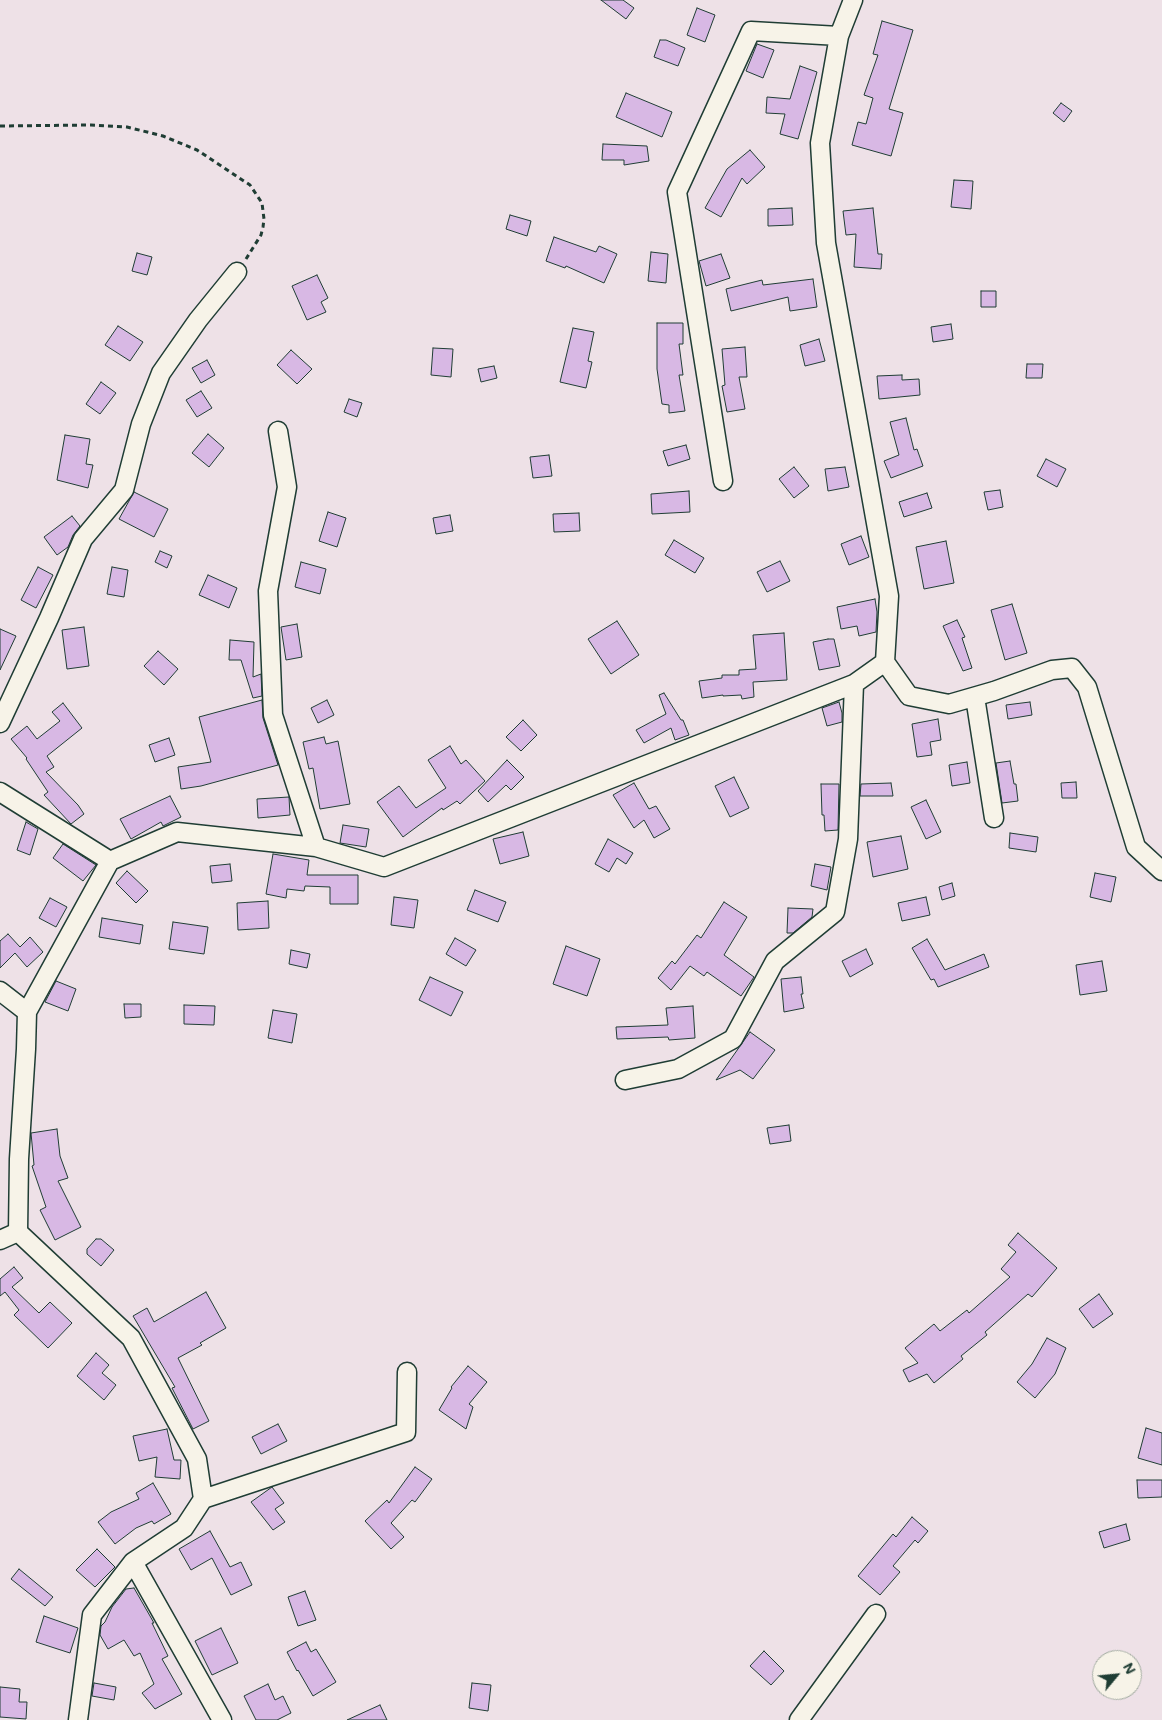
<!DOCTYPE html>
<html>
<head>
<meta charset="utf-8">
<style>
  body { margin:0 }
  #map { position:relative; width:1162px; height:1720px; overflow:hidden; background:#eee1e7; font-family:Mali,sans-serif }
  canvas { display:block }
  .north { position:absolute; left:1092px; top:1650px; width:50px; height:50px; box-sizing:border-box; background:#f7f3e8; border:1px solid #a1aaa0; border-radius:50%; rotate:62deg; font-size:14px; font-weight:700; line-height:20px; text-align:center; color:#1f3d34 }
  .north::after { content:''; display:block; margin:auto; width:18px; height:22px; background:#1f3d34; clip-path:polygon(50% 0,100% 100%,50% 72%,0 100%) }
</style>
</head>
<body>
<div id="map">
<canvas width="1162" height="1720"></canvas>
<div class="north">N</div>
</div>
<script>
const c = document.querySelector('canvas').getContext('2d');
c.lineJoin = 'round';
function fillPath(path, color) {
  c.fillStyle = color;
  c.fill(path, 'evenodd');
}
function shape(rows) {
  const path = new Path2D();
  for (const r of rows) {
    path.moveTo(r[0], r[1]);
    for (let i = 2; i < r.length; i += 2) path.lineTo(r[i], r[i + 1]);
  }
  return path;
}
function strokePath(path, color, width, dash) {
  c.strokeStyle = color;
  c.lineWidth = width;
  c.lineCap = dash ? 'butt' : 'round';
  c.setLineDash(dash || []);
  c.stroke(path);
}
const building = shape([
  [601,0,623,0,634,8,626,19,601,0],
  [697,8,715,15,705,42,687,35,697,8],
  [882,21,913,30,889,109,903,113,891,156,852,145,858,122,866,124,873,98,864,95,878,55,873,54,882,21],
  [660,40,666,40,685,48,678,66,654,57,660,40],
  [757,44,774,50,763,78,746,71,757,44],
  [800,66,817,72,798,139,780,134,785,114,766,113,767,97,790,99,800,66],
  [626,93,672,112,662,137,616,117,626,93],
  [1061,103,1072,111,1064,122,1053,113,1061,103],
  [603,144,647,146,649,161,624,165,624,160,602,160,603,144],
  [750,150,765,167,747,184,742,178,721,217,705,208,727,169,750,150],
  [954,180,973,181,971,209,951,207,954,180],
  [792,208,793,225,768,226,768,209,792,208],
  [873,208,878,254,882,254,881,269,854,267,856,234,846,235,843,211,873,208],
  [510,215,531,221,527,236,506,229,510,215],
  [554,237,596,252,599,246,617,254,604,283,566,266,565,268,546,261,554,237],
  [651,252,668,254,666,283,648,281,651,252],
  [137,253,152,257,147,275,132,271,137,253],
  [721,254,730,278,706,286,699,261,721,254],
  [317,275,328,298,321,302,326,312,307,320,292,286,317,275],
  [813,279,817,307,790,311,788,297,731,311,726,289,762,280,763,285,813,279],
  [981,291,996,291,996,307,981,307,981,291],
  [657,323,683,323,683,344,679,344,683,375,679,375,685,411,669,413,669,405,662,404,657,369,657,323],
  [951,324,953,339,933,342,931,327,951,324],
  [118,326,143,342,130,361,105,345,118,326],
  [573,328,594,332,588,361,592,362,586,388,560,382,573,328],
  [819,339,825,361,805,366,800,345,819,339],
  [745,347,747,377,739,377,745,409,727,412,722,386,725,385,722,349,745,347],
  [433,348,453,349,451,377,431,375,433,348],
  [291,350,312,369,297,384,277,365,291,350],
  [207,360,215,375,201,383,192,368,207,360],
  [1027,364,1043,364,1042,378,1026,378,1027,364],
  [494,366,497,378,481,382,478,369,494,366],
  [902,375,902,380,919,379,920,395,879,399,877,376,902,375],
  [101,382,116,393,100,414,86,404,101,382],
  [201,391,212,408,197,417,186,400,201,391],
  [349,399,362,403,357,417,344,412,349,399],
  [906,418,914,450,917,449,923,466,891,478,884,461,899,455,890,422,906,418],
  [208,434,224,448,209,467,192,453,208,434],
  [65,435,90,439,86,464,93,465,88,488,57,480,65,435],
  [686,445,690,459,668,466,663,451,686,445],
  [549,455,552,476,533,478,530,457,549,455],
  [1046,459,1066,469,1057,487,1037,476,1046,459],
  [794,467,809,486,794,498,779,479,794,467],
  [845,467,849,487,828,491,825,469,845,467],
  [1000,490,1003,507,988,510,984,492,1000,490],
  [689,491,690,512,652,514,651,494,689,491],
  [134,492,168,509,154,537,119,519,134,492],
  [927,493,932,508,904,517,899,502,927,493],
  [328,512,346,518,337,547,319,541,328,512],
  [579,513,580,531,554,532,553,514,579,513],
  [450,515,453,531,436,534,433,518,450,515],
  [72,516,80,526,73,535,68,547,57,555,44,537,72,516],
  [861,536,869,557,849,565,841,544,861,536],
  [674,540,704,558,695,573,665,555,674,540],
  [946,541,954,583,924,589,916,547,946,541],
  [160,551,172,556,167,568,155,562,160,551],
  [780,561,790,581,767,592,757,572,780,561],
  [301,562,326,569,320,594,295,587,301,562],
  [38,567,53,575,36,608,21,600,38,567],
  [112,567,128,570,124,597,107,594,112,567],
  [208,575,237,588,229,608,199,595,208,575],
  [875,599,877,612,876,632,859,636,857,626,841,629,837,607,875,599],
  [1012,604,1027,653,1005,660,991,610,1012,604],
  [957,620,965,637,962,638,972,668,963,671,943,626,957,620],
  [617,621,639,655,611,674,588,639,617,621],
  [297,624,302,657,286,660,281,627,297,624],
  [84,627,89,666,67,669,62,630,84,627],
  [0,629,16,636,0,670,0,629],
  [784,633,787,680,753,682,754,697,742,699,741,695,723,696,723,695,702,698,699,681,722,678,722,675,739,675,739,670,756,669,753,635,784,633],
  [828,639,834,639,840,666,819,670,813,642,828,639],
  [230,640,254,642,253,677,261,674,262,696,253,698,241,660,229,660,230,640],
  [158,651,178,669,164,685,144,666,158,651],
  [664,693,681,720,683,720,689,735,675,740,671,728,644,743,636,730,666,714,659,695,664,693],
  [262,700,263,718,278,765,201,786,181,789,178,767,211,762,199,717,262,700],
  [327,700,334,715,318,723,311,708,327,700],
  [839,702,842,713,842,722,827,726,822,708,839,702],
  [1030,702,1032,715,1008,719,1006,705,1030,702],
  [63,703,82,728,47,756,54,767,46,772,78,805,84,814,71,824,44,795,48,792,26,759,27,758,11,739,27,726,37,739,60,721,52,712,63,703],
  [938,719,941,740,930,742,932,755,917,757,912,724,938,719],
  [523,720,537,735,521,751,506,737,523,720],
  [324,737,326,744,338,741,350,804,320,809,313,768,309,769,303,742,324,737],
  [169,738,175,755,155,762,149,745,169,738],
  [450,746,461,764,466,760,485,781,460,804,457,801,443,810,442,808,403,837,377,802,399,786,416,808,446,788,428,760,450,746],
  [507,760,524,777,511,790,506,785,488,802,478,791,507,760],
  [1010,761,1014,784,1016,784,1018,801,1002,803,996,763,1010,761],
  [967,762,970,783,952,786,949,765,967,762],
  [734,777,749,808,730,817,715,786,734,777],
  [1076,782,1077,798,1062,798,1061,783,1076,782],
  [634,783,649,809,656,806,670,829,654,838,644,820,634,828,613,795,634,783],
  [891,783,893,796,860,796,861,784,891,783],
  [821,784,839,784,838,830,825,831,824,815,822,815,821,784],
  [170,796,181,817,163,826,161,822,131,839,120,819,170,796],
  [289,797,290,815,258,818,257,799,289,797],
  [926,800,941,832,926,839,911,807,926,800],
  [26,822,38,829,30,855,17,850,26,822],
  [343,825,369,829,366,847,340,843,343,825],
  [523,832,529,856,500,864,493,839,523,832],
  [1010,833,1038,837,1036,852,1009,848,1010,833],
  [901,836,908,869,873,877,867,842,901,836],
  [608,839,633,853,626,864,617,858,609,872,595,864,608,839],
  [63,844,96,865,83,881,53,858,63,844],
  [273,854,309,860,307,875,358,875,358,904,330,904,330,887,305,886,304,891,287,889,286,898,266,894,273,854],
  [230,864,232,881,212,883,210,866,230,864],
  [815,864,831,867,827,890,811,886,815,864],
  [127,871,148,891,136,903,116,883,127,871],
  [1095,873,1116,877,1111,902,1090,897,1095,873],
  [952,883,955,896,942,900,939,887,952,883],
  [475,890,506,902,498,922,467,910,475,890],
  [394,897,418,900,414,928,391,925,394,897],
  [926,897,930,915,902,921,898,903,926,897],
  [50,898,67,907,56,927,39,918,50,898],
  [268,901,269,928,238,930,237,903,268,901],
  [724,902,747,917,724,955,754,977,741,996,707,972,704,976,690,966,671,990,658,978,672,961,675,964,697,935,701,938,724,902],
  [788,908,813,909,812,917,793,933,787,933,788,908],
  [102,918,143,925,140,944,99,937,102,918],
  [173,922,208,927,204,954,169,949,173,922],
  [8,934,20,947,30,937,43,952,27,967,15,953,0,968,0,941,8,934],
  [455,938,476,950,466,966,446,954,455,938],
  [927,939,945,970,984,954,989,967,938,987,934,979,931,980,912,948,927,939],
  [566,946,600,959,587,996,553,984,566,946],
  [866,949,873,964,850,977,842,961,866,949],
  [291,950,310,954,307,968,289,964,291,950],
  [1102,961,1107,991,1080,995,1076,965,1102,961],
  [430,977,463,992,451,1016,419,1000,430,977],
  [801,977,803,994,801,994,804,1008,784,1012,781,979,801,977],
  [56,981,76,989,68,1011,45,1002,56,981],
  [124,1004,141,1004,141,1017,125,1018,124,1004],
  [184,1005,215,1006,214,1025,184,1024,184,1005],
  [693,1006,695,1038,669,1040,668,1037,617,1039,616,1027,668,1025,666,1008,693,1006],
  [273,1010,297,1014,292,1043,268,1038,273,1010],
  [750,1032,775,1050,753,1079,740,1070,716,1080,750,1032],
  [789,1125,791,1141,770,1144,767,1128,789,1125],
  [57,1129,60,1156,68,1178,58,1181,81,1227,55,1240,40,1210,46,1207,32,1166,34,1165,31,1133,57,1129],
  [1018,1233,1057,1268,1032,1297,1028,1294,985,1332,987,1335,961,1356,963,1359,934,1383,927,1374,909,1382,903,1370,918,1363,905,1348,934,1324,940,1331,967,1310,969,1313,1010,1277,1001,1269,1016,1252,1008,1245,1018,1233],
  [96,1239,101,1239,114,1250,101,1266,87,1254,87,1249,96,1239],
  [14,1267,23,1278,12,1287,39,1313,50,1302,72,1323,48,1348,14,1315,19,1310,5,1292,0,1296,0,1279,14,1267],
  [206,1292,226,1328,200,1343,202,1345,178,1358,209,1421,193,1429,172,1388,175,1387,133,1316,147,1308,154,1322,206,1292],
  [1099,1294,1113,1314,1093,1328,1079,1309,1099,1294],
  [1047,1338,1066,1348,1055,1374,1035,1398,1017,1382,1032,1364,1047,1338],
  [96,1353,109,1365,102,1373,116,1385,104,1400,77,1376,96,1353],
  [468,1366,487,1382,469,1404,473,1407,466,1429,439,1410,452,1388,451,1387,468,1366],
  [278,1424,287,1441,261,1454,252,1437,278,1424],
  [1146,1428,1162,1433,1162,1465,1138,1458,1146,1428],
  [167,1429,174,1460,181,1460,180,1479,155,1477,157,1457,139,1461,133,1436,167,1429],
  [415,1467,432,1479,415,1502,412,1500,391,1523,404,1537,391,1549,365,1521,387,1500,389,1503,415,1467],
  [1137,1480,1162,1480,1162,1497,1138,1498,1137,1480],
  [153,1483,171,1514,154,1524,152,1521,136,1528,115,1544,98,1522,111,1512,139,1499,136,1493,153,1483],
  [272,1487,284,1503,275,1509,285,1522,273,1530,251,1502,272,1487],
  [912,1517,928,1531,918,1543,915,1540,893,1566,900,1572,880,1595,858,1576,893,1534,896,1537,912,1517],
  [1126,1524,1130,1540,1104,1548,1099,1532,1126,1524],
  [210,1531,230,1567,241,1562,252,1585,231,1595,212,1558,191,1570,179,1549,210,1531],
  [97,1549,115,1567,95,1587,76,1570,97,1549],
  [19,1569,53,1597,45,1606,11,1579,19,1569],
  [134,1588,154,1623,152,1623,168,1656,162,1659,182,1694,155,1709,142,1693,154,1684,140,1653,134,1656,124,1640,108,1649,100,1635,101,1626,105,1622,112,1607,126,1589,134,1588],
  [305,1591,316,1620,298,1626,288,1597,305,1591],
  [44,1616,78,1628,70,1653,36,1642,44,1616],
  [221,1628,238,1663,212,1675,195,1641,221,1628],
  [306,1642,311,1652,316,1649,336,1682,313,1696,298,1670,297,1671,287,1652,306,1642],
  [764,1651,784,1671,771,1685,750,1666,764,1651],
  [94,1683,116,1687,114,1700,92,1696,94,1683],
  [472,1683,491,1685,488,1711,469,1708,472,1683],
  [268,1684,275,1700,283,1696,291,1713,277,1720,256,1720,244,1696,268,1684],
  [0,1687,20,1689,19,1702,27,1702,26,1719,0,1717,0,1687],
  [380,1705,387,1720,347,1720,380,1705]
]);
fillPath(building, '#d8b8e4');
strokePath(building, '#1f3d34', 1);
const minor = shape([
  [278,431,287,487,268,591,273,715,316,847],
  [723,481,677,192,751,31,839,36],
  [885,662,909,696,949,704,994,691,1052,670,1072,668,1087,687,1136,847,1162,871],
  [975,697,994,818],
  [0,723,49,618,83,539,124,490,141,424,161,373,198,320,237,272],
  [0,792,110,861],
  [0,991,27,1012],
  [625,1080,678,1069,733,1039,775,961,835,912,848,839,854,684],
  [0,1240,18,1232],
  [203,1499,406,1432,407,1372],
  [133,1562,222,1720],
  [78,1720,92,1615,133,1562,184,1528,203,1499,197,1459,131,1338,18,1232,19,1159,26,1049,27,1012,110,861,177,832,316,847,384,867,854,684,885,662,889,596,826,243,820,143,839,36,853,0],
  [799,1720,876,1614]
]);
strokePath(minor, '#1f3d34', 21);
strokePath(shape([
  [0,126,91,125,127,127,163,136,197,150,250,185,262,203,264,219,263,227,261,235,246,259]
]), '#1f3d34', 3, [5, 4]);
strokePath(minor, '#f7f3e8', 18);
</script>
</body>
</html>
